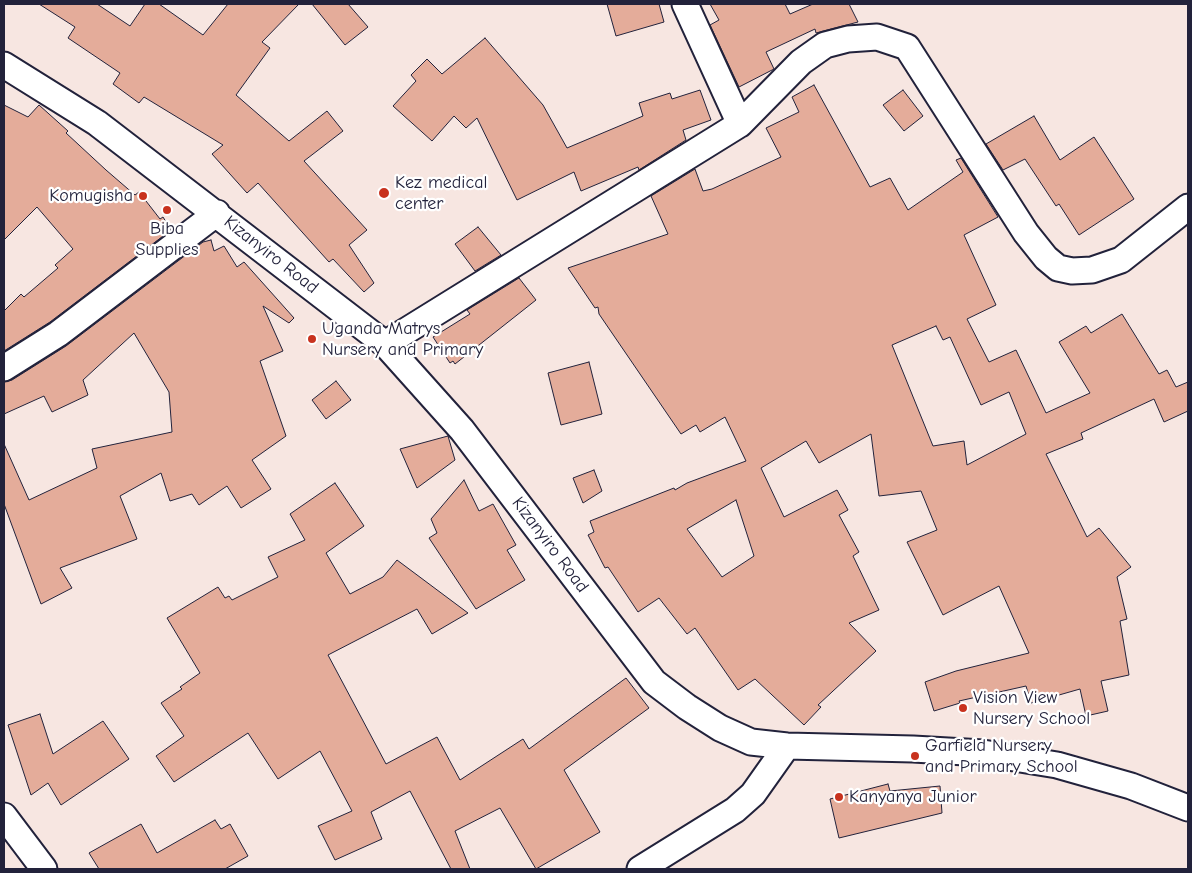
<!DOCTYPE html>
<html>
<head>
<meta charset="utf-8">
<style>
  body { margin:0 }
  #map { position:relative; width:1192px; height:873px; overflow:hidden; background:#f7e6e1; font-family:"Comic Neue",sans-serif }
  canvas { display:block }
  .frame { position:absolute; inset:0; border:5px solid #22223b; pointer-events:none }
</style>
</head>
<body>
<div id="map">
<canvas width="1192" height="873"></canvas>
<div class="frame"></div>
</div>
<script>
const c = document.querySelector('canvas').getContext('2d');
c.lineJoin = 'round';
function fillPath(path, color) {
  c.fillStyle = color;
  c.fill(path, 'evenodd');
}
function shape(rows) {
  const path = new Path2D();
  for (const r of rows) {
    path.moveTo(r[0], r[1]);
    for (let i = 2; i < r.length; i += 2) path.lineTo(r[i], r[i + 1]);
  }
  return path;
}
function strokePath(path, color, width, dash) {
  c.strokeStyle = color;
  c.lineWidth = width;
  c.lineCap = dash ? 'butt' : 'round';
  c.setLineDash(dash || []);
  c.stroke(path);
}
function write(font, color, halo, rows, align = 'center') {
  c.font = font + ' "Comic Neue",sans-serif';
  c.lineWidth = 4.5;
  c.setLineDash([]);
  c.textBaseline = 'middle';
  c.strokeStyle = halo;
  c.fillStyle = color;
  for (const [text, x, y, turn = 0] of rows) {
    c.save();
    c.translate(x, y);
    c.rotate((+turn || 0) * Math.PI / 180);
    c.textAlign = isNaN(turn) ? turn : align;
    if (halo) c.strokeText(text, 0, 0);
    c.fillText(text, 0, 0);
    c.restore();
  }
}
const building = shape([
  [39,4,97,4,130,26,145,4,159,4,203,35,228,4,299,4,262,42,270,48,236,95,289,141,327,111,343,131,304,161,367,230,349,245,374,283,364,292,333,259,329,262,258,183,247,193,212,154,223,145,144,97,139,103,113,84,120,73,68,38,75,27,39,4],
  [312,4,348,4,368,27,345,45,312,4],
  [607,4,659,4,664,22,616,36,607,4],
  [710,4,785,4,790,14,813,4,849,4,858,22,816,33,815,29,766,52,774,69,739,87,710,25,719,20,710,4],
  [485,38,543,105,567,148,643,116,639,103,670,93,672,99,700,90,711,120,683,130,686,140,639,170,638,167,581,191,574,172,517,200,477,118,466,128,454,116,432,141,393,106,416,81,411,75,427,59,442,74,485,38],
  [814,85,870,187,890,178,908,210,963,172,956,160,961,158,998,217,964,235,996,305,967,319,989,362,1016,350,1046,413,1090,393,1059,342,1086,326,1091,333,1122,314,1159,374,1167,370,1176,387,1188,382,1188,411,1164,422,1154,399,1081,433,1083,439,1046,454,1087,537,1099,528,1131,567,1117,577,1127,619,1120,621,1129,675,1101,681,1108,711,1086,716,1080,689,1031,703,1026,686,959,701,960,703,934,711,925,682,956,671,1029,653,999,586,943,615,907,542,937,530,921,491,879,496,871,434,819,463,806,441,761,468,784,517,837,490,848,510,839,515,859,552,853,556,879,610,849,623,876,651,818,705,821,707,804,725,755,679,738,690,695,628,687,634,659,598,638,612,608,567,605,568,588,535,594,532,590,521,674,488,675,490,687,483,746,461,725,417,700,432,696,425,681,434,599,314,598,307,595,308,568,268,668,234,651,196,695,169,703,191,712,189,781,157,766,128,799,112,792,97,814,85],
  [936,326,943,340,950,337,981,405,1009,392,1026,434,967,465,964,441,933,446,892,345,936,326],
  [736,500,754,556,722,577,687,529,736,500],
  [903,90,923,116,904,131,883,105,903,90],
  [4,105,28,117,39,105,68,131,66,133,106,170,135,195,139,192,160,219,163,217,171,230,50,322,4,351,4,311,21,294,24,297,58,268,55,265,73,249,37,207,4,240,4,105],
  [1034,116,1060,160,1094,137,1134,199,1079,235,1059,204,1056,206,1025,159,1003,170,986,144,1034,116],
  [478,227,501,255,475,271,455,244,478,227],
  [211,240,214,251,224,246,237,267,244,262,294,318,289,323,263,306,283,351,260,361,286,436,252,460,271,489,241,508,227,486,199,505,192,494,170,501,161,473,120,496,137,539,60,568,72,588,41,604,4,504,4,444,29,500,97,468,92,449,172,432,169,392,134,333,83,380,88,395,52,412,44,396,4,414,4,382,12,380,66,346,203,242,211,240],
  [519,278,536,300,455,364,453,361,450,363,433,337,470,314,467,310,519,278],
  [589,362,602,414,561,425,548,373,589,362],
  [336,381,351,400,326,419,312,400,336,381],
  [448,436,455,460,417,488,400,449,448,436],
  [594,470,602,491,583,503,573,478,594,470],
  [464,480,479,511,493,504,516,545,507,550,525,580,476,609,429,538,437,533,431,519,464,480],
  [335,483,364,526,326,553,350,594,383,577,397,560,468,613,432,634,417,609,328,655,386,764,437,737,460,780,523,739,529,749,626,678,649,708,564,770,600,832,536,869,500,808,455,831,470,869,451,869,410,791,371,812,382,839,335,860,318,826,352,811,320,751,278,779,248,733,174,782,156,756,184,736,161,703,182,689,180,687,200,673,167,618,218,587,225,598,229,596,232,600,278,577,268,557,305,540,290,514,335,483],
  [40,714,53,754,103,721,129,759,61,805,48,783,31,795,8,725,40,714],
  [888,784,890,791,940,786,942,813,839,838,830,799,888,784],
  [215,820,221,829,230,824,248,856,225,869,99,869,89,853,141,824,157,853,215,820]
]);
fillPath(building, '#e4ac9a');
strokePath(building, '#22223b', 1);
const minor = shape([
  [4,65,97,123,385,344,462,430,654,682,687,707,720,728,751,742,787,746,913,749,983,753,1057,765,1131,786,1188,808],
  [740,124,801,62,825,45,848,39,877,37,907,47,1026,233,1046,258,1058,268,1072,271,1092,270,1121,260,1188,207],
  [385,344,740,124,685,4],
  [4,368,58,334,217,213],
  [4,816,44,869],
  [640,869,735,810,753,794,787,746]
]);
strokePath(minor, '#22223b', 29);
strokePath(minor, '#fff', 25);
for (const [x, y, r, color] of [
  [384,193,6,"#c8321e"],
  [143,196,5,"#c8321e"],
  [167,210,5,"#c8321e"],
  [312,339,5,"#c8321e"],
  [963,708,5,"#c8321e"],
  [915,756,5,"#c8321e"],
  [839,797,5,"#c8321e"]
]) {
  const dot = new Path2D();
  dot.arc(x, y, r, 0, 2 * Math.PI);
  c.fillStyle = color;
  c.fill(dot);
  strokePath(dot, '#fff', 2);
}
write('18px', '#22223b', '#fff', [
  ["Kez medical",395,183],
  ["center",395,204],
  ["Komugisha",133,196,"right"],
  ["Biba",167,229,"center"],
  ["Supplies",167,250,"center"],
  ["Uganda Matrys",322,329],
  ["Nursery and Primary",322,350],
  ["Vision View",973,698],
  ["Nursery School",973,719],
  ["Garfield Nursery",925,746],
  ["and Primary School",925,767],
  ["Kanyanya Junior",849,797]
], 'left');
write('18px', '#22223b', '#fff', [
  ["Kizanyiro Road",271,255,38],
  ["Kizanyiro Road",550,545,53]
]);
</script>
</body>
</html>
